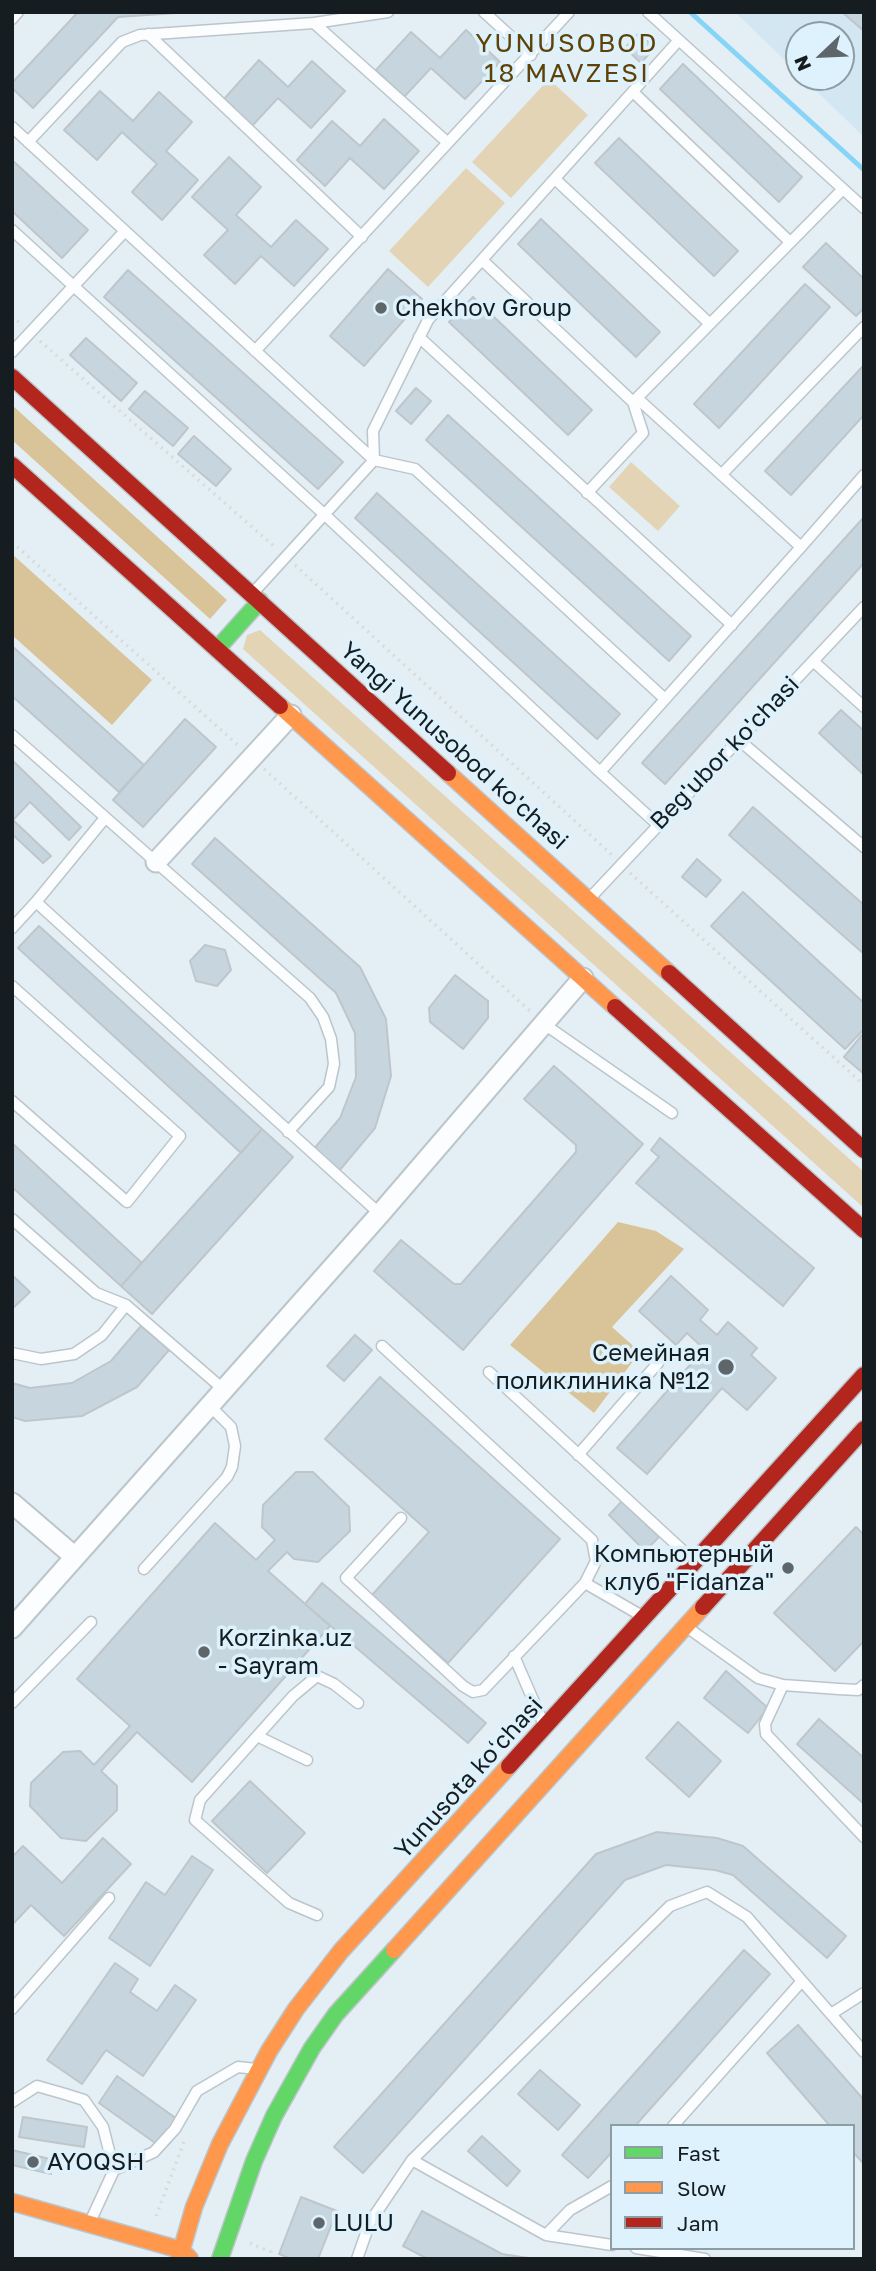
<!DOCTYPE html>
<html>
<head>
<meta charset="utf-8">
<style>
  body { margin:0 }
  #map { position:relative; width:876px; height:2271px; overflow:hidden; background:#e4eff5; font-family:"Golos Text",sans-serif }
  canvas { display:block }
  .frame { position:absolute; inset:0; border:14px solid #161d21; pointer-events:none }
  .legend { position:absolute; left:610px; top:2124px; width:245px; height:126px; box-sizing:border-box; background:#ddf2fc; border:2px solid #8d9da4; margin:0; padding:9px 12px; list-style:none; font-size:21px; color:#161d21 }
  .legend li { display:flex; align-items:center; gap:14px; height:35px }
  .legend b { width:35px; border:2px solid #8d9da4 }
  .north { position:absolute; left:785px; top:21px; width:70px; height:70px; box-sizing:border-box; background:#ddf2fc; border:2px solid #8d9da4; border-radius:50%; rotate:247deg; font-size:19px; font-weight:700; line-height:28px; text-align:center; color:#161d21 }
  .north::after { content:''; display:block; margin:auto; width:24px; height:32px; background:#5e666b; clip-path:polygon(50% 0,100% 100%,50% 72%,0 100%) }
</style>
</head>
<body>
<div id="map">
<canvas width="876" height="2271"></canvas>
<div class="frame"></div>
<ul class="legend">
<li><b style="height:9px;background:#63d668"></b>Fast</li>
<li><b style="height:9px;background:#ff974d"></b>Slow</li>
<li><b style="height:9px;background:#b3261e"></b>Jam</li>
</ul>
<div class="north">N</div>
</div>
<script>
const c = document.querySelector('canvas').getContext('2d');
c.lineJoin = 'round';
function fillPath(path, color) {
  c.fillStyle = color;
  c.fill(path, 'evenodd');
}
function shape(rows) {
  const path = new Path2D();
  for (const r of rows) {
    path.moveTo(r[0], r[1]);
    for (let i = 2; i < r.length; i += 2) path.lineTo(r[i], r[i + 1]);
  }
  return path;
}
function strokePath(path, color, width, dash) {
  c.strokeStyle = color;
  c.lineWidth = width;
  c.lineCap = dash ? 'butt' : 'round';
  c.setLineDash(dash || []);
  c.stroke(path);
}
function write(font, color, halo, rows, align = 'center') {
  c.font = font + ' "Golos Text",sans-serif';
  c.lineWidth = 7;
  c.setLineDash([]);
  c.textBaseline = 'middle';
  c.strokeStyle = halo;
  c.fillStyle = color;
  for (const [text, x, y, turn = 0] of rows) {
    c.save();
    c.translate(x, y);
    c.rotate((+turn || 0) * Math.PI / 180);
    c.textAlign = isNaN(turn) ? turn : align;
    if (halo) c.strokeText(text, 0, 0);
    c.fillText(text, 0, 0);
    c.restore();
  }
}
fillPath(shape([
  [735,12,864,12,864,137,802,77,841,77,841,35,799,35,799,74]
]), '#d2e7f1');
fillPath(shape([
  [549,79,588,115,511,198,472,162],
  [466,168,505,203,428,287,389,251],
  [631,462,680,506,658,531,609,487],
  [260,630,864,1172,864,1208,243,649,247,635]
]), '#e3d4b6');
fillPath(shape([
  [12,405,227,600,210,619,12,440],
  [12,554,152,680,112,725,12,635],
  [618,1222,656,1231,684,1249,612,1327,640,1352,594,1413,510,1345]
]), '#d9c398');
strokePath(shape([
  [690,12,864,170]
]), '#88d4f6', 5);
const building = shape([
  [78,12,191,12,118,17,33,108,12,88,12,83,78,12],
  [842,12,864,12,864,31,842,12],
  [466,30,500,62,465,99,431,68,404,97,376,70,411,32,440,58,466,30],
  [639,33,655,47,641,63,625,48,639,33],
  [259,60,288,87,312,61,345,91,311,128,278,98,252,126,224,99,259,60],
  [683,64,802,177,779,202,660,89,683,64],
  [100,91,133,121,159,92,192,122,166,151,198,180,162,220,132,192,157,164,122,132,97,160,64,130,100,91],
  [384,119,419,151,384,189,350,158,325,186,297,160,332,121,360,146,384,119],
  [619,138,738,251,714,276,595,163,619,138],
  [229,157,261,187,236,215,271,247,296,220,328,249,294,286,261,256,235,284,204,255,228,230,192,197,229,157],
  [12,160,88,230,62,258,12,211,12,160],
  [541,219,660,332,636,357,518,244,541,219],
  [826,243,864,279,864,308,856,316,803,267,826,243],
  [388,269,422,299,364,366,330,336,388,269],
  [128,270,343,462,318,489,104,297,128,270],
  [805,284,830,307,719,428,694,404,805,284],
  [473,297,592,410,568,435,449,322,473,297],
  [86,338,137,383,121,401,70,355,86,338],
  [864,365,864,415,791,495,765,471,864,365],
  [416,388,431,401,411,424,396,411,416,388],
  [145,391,188,428,173,446,129,409,145,391],
  [448,415,691,636,669,661,426,440,448,415],
  [194,436,231,469,216,486,178,454,194,436],
  [377,493,620,714,597,739,355,518,377,493],
  [864,517,864,563,665,784,642,763,864,517],
  [12,646,144,765,119,792,12,696,12,646],
  [841,710,864,731,864,775,819,733,841,710],
  [185,719,216,747,143,827,113,800,185,719],
  [12,760,81,827,69,840,30,802,13,820,51,856,43,863,12,834,12,760],
  [753,807,864,905,864,954,729,835,753,807],
  [215,838,360,967,386,1019,391,1076,375,1128,339,1171,313,1150,340,1118,356,1077,355,1033,336,993,192,864,215,838],
  [697,859,721,880,706,897,682,877,697,859],
  [743,892,864,1003,864,1029,845,1049,711,926,743,892],
  [39,926,262,1129,241,1153,18,948,39,926],
  [205,945,225,950,231,970,217,986,196,981,190,961,205,945],
  [455,975,488,1001,488,1018,463,1049,430,1022,429,1008,455,975],
  [862,1035,864,1037,864,1074,844,1057,862,1035],
  [554,1066,643,1144,463,1350,374,1271,401,1240,454,1284,461,1284,576,1152,576,1145,524,1099,554,1066],
  [262,1129,293,1157,152,1314,121,1286,262,1129],
  [660,1138,814,1268,783,1306,636,1183,659,1157,651,1150,660,1138],
  [12,1143,142,1263,121,1286,12,1187,12,1143],
  [12,1275,30,1292,12,1309,12,1275],
  [671,1276,708,1310,700,1320,717,1335,728,1322,757,1348,751,1355,776,1378,747,1410,722,1388,647,1474,617,1448,704,1349,687,1333,676,1345,639,1311,671,1276],
  [141,1326,169,1350,137,1387,82,1416,25,1421,12,1417,12,1383,30,1388,72,1383,111,1361,141,1326],
  [355,1335,372,1350,344,1381,327,1366,355,1335],
  [380,1377,560,1539,448,1663,372,1595,429,1532,325,1439,380,1377],
  [296,1472,313,1472,349,1507,350,1531,318,1562,294,1559,287,1552,268,1571,330,1626,192,1782,137,1732,101,1771,117,1786,117,1810,86,1841,61,1838,30,1806,31,1783,63,1752,80,1751,94,1765,130,1726,77,1679,215,1523,256,1560,275,1540,262,1527,263,1505,296,1472],
  [622,1501,659,1537,645,1551,609,1515,622,1501],
  [856,1527,864,1535,864,1641,835,1671,774,1613,856,1527],
  [322,1583,486,1723,468,1743,305,1604,322,1583],
  [726,1671,768,1708,748,1733,704,1698,726,1671],
  [819,1719,864,1758,864,1804,797,1744,819,1719],
  [678,1722,721,1761,689,1797,646,1758,678,1722],
  [250,1781,305,1833,267,1873,212,1821,250,1781],
  [657,1832,717,1838,743,1846,846,1936,827,1958,733,1875,715,1870,666,1865,625,1880,363,2173,334,2147,596,1854,657,1832],
  [103,1838,131,1864,64,1936,31,1905,12,1925,12,1857,23,1846,62,1883,103,1838],
  [192,1856,213,1870,150,1966,109,1938,146,1882,165,1895,192,1856],
  [744,1950,770,1974,635,2126,612,2126,612,2152,588,2178,562,2155,744,1950],
  [115,1963,138,1979,130,1992,157,2011,175,1985,196,2000,143,2076,106,2050,82,2084,47,2060,115,1963],
  [798,2025,864,2100,864,2164,853,2152,853,2126,830,2126,767,2053,798,2025],
  [540,2070,580,2105,558,2130,518,2094,540,2070],
  [117,2076,177,2119,158,2145,99,2103,117,2076],
  [23,2117,87,2127,84,2147,19,2137,23,2117],
  [482,2136,520,2171,507,2186,468,2151,482,2136],
  [12,2150,54,2160,51,2174,12,2165,12,2150],
  [301,2197,337,2211,318,2259,292,2259,279,2254,301,2197],
  [422,2211,502,2254,535,2259,428,2259,403,2246,422,2211]
]);
fillPath(building, '#c7d6de');
strokePath(building, '#bec6cb', 2);
const lane = shape([
  [484,12,531,55],
  [648,12,864,208],
  [12,19,18,12],
  [314,23,447,142],
  [148,34,362,237],
  [633,92,789,241],
  [12,127,374,460,415,469,665,699],
  [28,142,122,42,140,35,314,23,388,12],
  [555,179,709,323],
  [12,230,325,515,600,772],
  [482,260,633,402],
  [419,337,732,625],
  [255,351,569,12],
  [12,352,125,231],
  [637,398,801,547,864,475],
  [722,474,864,327],
  [587,493,643,433,633,402,843,189],
  [252,594,374,460,373,431,428,320,679,40],
  [813,661,864,707],
  [12,735,310,998,323,1017,331,1039,334,1064,329,1087,288,1132],
  [739,740,864,847],
  [105,818,36,902,380,1214],
  [657,824,600,772,801,547],
  [589,899,864,607],
  [12,928,36,902],
  [12,986,180,1136,127,1202,12,1101],
  [544,1024,672,1113],
  [12,1219,96,1293,126,1305,223,1389],
  [382,1346,592,1540,596,1561,585,1583,483,1690,473,1692,463,1686,346,1578,401,1518],
  [12,1353,41,1359,74,1354,102,1335,126,1305],
  [489,1372,692,1559],
  [578,1455,658,1363],
  [144,1569,227,1477,232,1467,235,1446,231,1427,209,1405],
  [585,1583,642,1616],
  [688,1628,758,1678,783,1685,839,1689,858,1690,864,1685],
  [514,1656,544,1725],
  [783,1685,765,1724,766,1734,864,1837],
  [12,1703,91,1622],
  [259,1737,307,1760],
  [317,1915,289,1903,195,1820,200,1800,293,1696,317,1676,334,1684,358,1703],
  [12,2009,109,1898],
  [831,2014,864,1993],
  [12,2102,37,2086,65,2094,84,2100,103,2127,114,2170,90,2222],
  [673,2126,802,1981,864,2052],
  [114,2170,154,2152,175,2129,197,2091,238,2067,256,2069],
  [546,2235,570,2210,612,2186],
  [612,2245,546,2235,412,2160,670,1906,707,1892,747,1917,802,1981],
  [636,2248,705,2259],
  [357,2259,370,2222,412,2160]
]);
const street = shape([
  [156,862,291,715],
  [12,1503,75,1557],
  [12,1628,380,1214,583,978]
]);
const fast = shape([
  [217,649,260,601],
  [220,2259,254,2161,274,2116,312,2048,336,2014,394,1950]
]);
const slow = shape([
  [280,706,615,1007],
  [448,773,669,973],
  [394,1950,703,1607],
  [12,2202,181,2250,190,2259],
  [179,2259,194,2207,220,2144,269,2051,296,2009,341,1951,509,1766]
]);
const jam = shape([
  [12,377,448,773],
  [12,465,280,706],
  [669,973,864,1150],
  [615,1007,864,1230],
  [703,1607,864,1429],
  [509,1766,864,1375]
]);
strokePath(lane, '#bcc5ca', 13);
strokePath(street, '#bcc5ca', 23);
strokePath(fast, '#bcc5ca', 19);
strokePath(slow, '#bcc5ca', 19);
strokePath(jam, '#bcc5ca', 19);
strokePath(shape([
  [12,316,21,324],
  [40,341,276,548],
  [12,542,240,747],
  [295,565,612,855],
  [264,769,530,1011],
  [630,873,864,1085],
  [156,2216,184,2142],
  [250,2243,271,2252,269,2259]
]), '#d7dbdc', 3.5, [2, 5]);
strokePath(lane, '#fbfdfe', 10);
strokePath(street, '#fbfdfe', 19);
strokePath(fast, '#63d668', 16);
strokePath(slow, '#ff974d', 16);
strokePath(jam, '#b3261e', 16);
for (const [x, y, r, color] of [
  [381,308,7,"#5e666b"],
  [726,1367,9,"#5e666b"],
  [788,1568,7,"#5e666b"],
  [204,1652,7,"#5e666b"],
  [33,2162,7,"#5e666b"],
  [319,2223,7,"#5e666b"]
]) {
  const dot = new Path2D();
  dot.arc(x, y, r, 0, 2 * Math.PI);
  c.fillStyle = color;
  c.fill(dot);
  strokePath(dot, '#ddf2fc', 2.5);
}
write('24px', '#161d21', '#ddf2fc', [
  ["Chekhov Group",395,308],
  ["Семейная",710,1353,"right"],
  ["поликлиника №12",710,1381,"right"],
  ["Компьютерный",774,1554,"right"],
  ["клуб \"Fidanza\"",774,1582,"right"],
  ["Korzinka.uz",218,1638],
  ["- Sayram",218,1666],
  ["AYOQSH",47,2162],
  ["LULU",333,2223]
], 'left');
write('24px', '#161d21', '#ddf2fc', [
  ["Yangi Yunusobod ko'chasi",454,746,42],
  ["Beg'ubor ko'chasi",725,753,-46],
  ["Yunusota koʻchasi",469,1778,-48]
]);
c.letterSpacing = '2px';
write('26px', '#604207', '#ddf2fc', [
  ["YUNUSOBOD",567,44],
  ["18 MAVZESI",567,74]
]);
c.letterSpacing = '0px';
</script>
</body>
</html>
